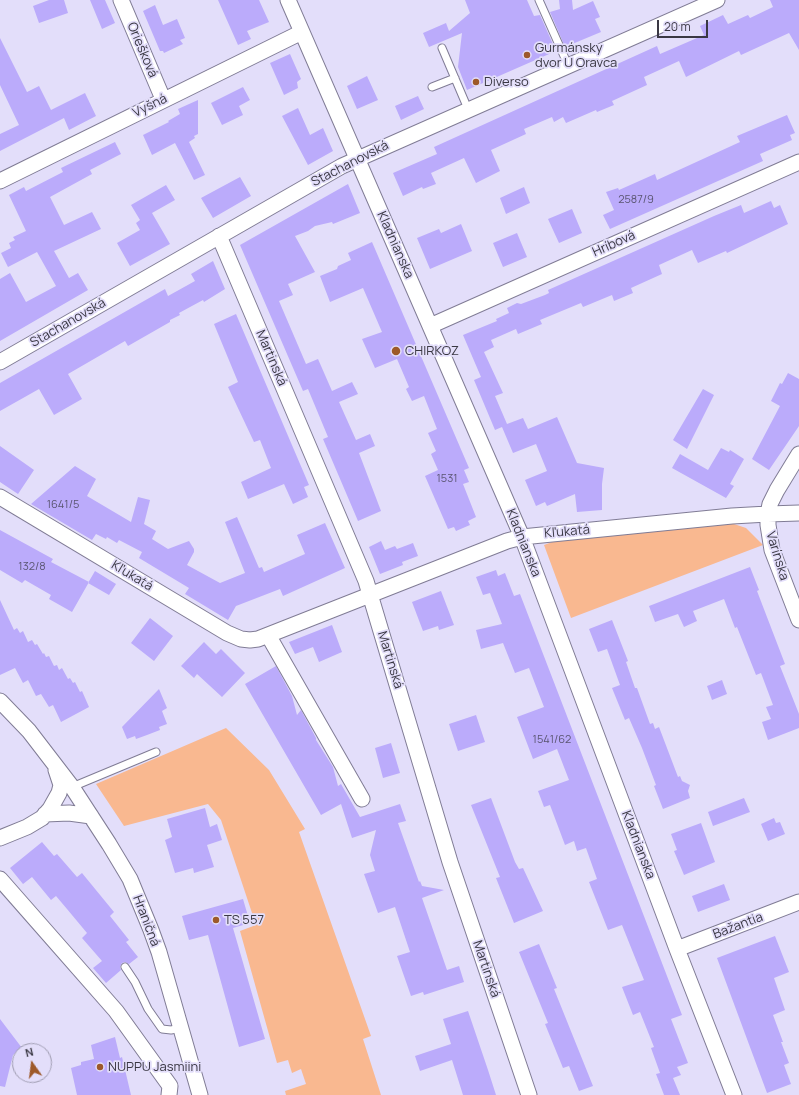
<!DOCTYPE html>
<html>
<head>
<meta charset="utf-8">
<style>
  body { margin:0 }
  #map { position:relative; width:799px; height:1095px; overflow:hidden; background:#e3defa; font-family:Manrope,sans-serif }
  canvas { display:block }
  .north { position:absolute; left:12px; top:1043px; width:40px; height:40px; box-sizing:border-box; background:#e3defa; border:1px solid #9f9cb1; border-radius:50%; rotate:346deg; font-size:11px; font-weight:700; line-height:16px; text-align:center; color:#3a3843 }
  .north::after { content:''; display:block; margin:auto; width:14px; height:18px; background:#9d592a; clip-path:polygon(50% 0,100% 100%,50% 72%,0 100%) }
  .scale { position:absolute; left:657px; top:20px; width:51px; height:18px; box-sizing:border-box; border:2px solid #3a3843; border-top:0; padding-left:5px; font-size:12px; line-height:14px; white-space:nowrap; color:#3a3843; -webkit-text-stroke:3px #e3defa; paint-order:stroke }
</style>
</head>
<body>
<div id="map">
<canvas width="799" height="1095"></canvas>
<div class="north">N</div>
<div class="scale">20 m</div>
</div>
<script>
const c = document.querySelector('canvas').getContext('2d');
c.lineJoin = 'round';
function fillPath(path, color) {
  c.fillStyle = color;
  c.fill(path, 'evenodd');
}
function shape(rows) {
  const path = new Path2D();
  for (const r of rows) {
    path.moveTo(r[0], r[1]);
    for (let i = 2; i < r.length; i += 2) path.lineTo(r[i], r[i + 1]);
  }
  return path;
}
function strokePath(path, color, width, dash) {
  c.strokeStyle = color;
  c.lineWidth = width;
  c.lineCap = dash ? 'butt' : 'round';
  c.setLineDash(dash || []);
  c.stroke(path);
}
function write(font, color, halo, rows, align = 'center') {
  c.font = font + ' Manrope,sans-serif';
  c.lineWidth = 3.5;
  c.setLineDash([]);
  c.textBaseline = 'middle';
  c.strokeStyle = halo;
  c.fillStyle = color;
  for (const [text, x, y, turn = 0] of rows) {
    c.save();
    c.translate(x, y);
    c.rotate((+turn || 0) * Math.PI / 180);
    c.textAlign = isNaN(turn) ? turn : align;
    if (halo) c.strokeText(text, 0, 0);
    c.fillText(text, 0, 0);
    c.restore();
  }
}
fillPath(shape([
  [731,523,746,528,763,545,571,618,544,545,552,542],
  [226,728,269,770,305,829,299,832,371,1036,363,1039,381,1095,286,1095,285,1091,306,1084,301,1069,292,1073,288,1060,277,1063,240,931,256,925,221,820,208,804,124,826,96,784]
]), '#f9b890');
fillPath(shape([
  [49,0,64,0,68,13,39,23,33,6],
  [90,0,105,0,115,23,102,29],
  [218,0,259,0,269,22,247,31,251,39,238,45],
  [465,0,527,0,534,16,540,15,556,51,467,90,458,67,462,33,429,47,423,33,446,23,449,31,470,13],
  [559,0,572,0,573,10,593,1,600,17,595,19,601,32,565,47,550,12,560,9],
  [770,0,799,0,799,50,789,33,741,55,739,51,686,77,679,61,644,77,647,85,612,101,614,105,597,112,596,110,566,123,563,117,554,122,552,117,524,129,526,134,491,150,500,171,476,183,464,158,431,173,436,184,423,189,422,187,403,196,393,173,437,154,434,147,657,46,660,54,704,35,700,26,723,15,728,24,748,15,750,18,773,7],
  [155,5,163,25,177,19,185,38,180,40,183,44,164,53,163,51,160,51,143,11],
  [0,38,27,92,39,86,51,110,85,93,96,116,69,130,64,118,0,151,0,134,19,125,0,85],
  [290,54,301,79,297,82,298,88,284,95,270,63],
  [367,76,378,100,357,109,347,86],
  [243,87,250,100,239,106,243,115,222,125,211,103],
  [418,96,424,109,401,120,395,106],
  [198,100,198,134,194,136,195,138,189,142,205,175,194,180,175,143,152,155,143,135,169,122,168,121,180,114,178,109],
  [298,108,310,135,323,128,333,151,308,165,282,116],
  [787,115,795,133,790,135,792,140,760,154,763,161,610,229,603,215,614,210,606,192,618,188,619,190,655,174,657,180,740,142,737,136],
  [115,142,121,154,90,170,92,174,50,197,64,225,92,212,101,229,54,251,69,278,78,273,88,290,0,341,0,279,10,273,26,302,56,286,37,252,8,267,1,253,11,248,9,243,15,240,13,237,26,231,9,195,24,187,26,191,63,172,61,168],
  [240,177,251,196,213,218,201,198],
  [348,184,360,213,333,224,332,222,315,226,308,231,295,236,315,272,288,284,293,295,279,301,306,364,318,359,332,391,352,382,358,394,339,402,356,440,370,434,375,446,359,453,381,511,358,521,323,439,328,437,308,389,303,391,240,245],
  [166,185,175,200,152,213,170,244,130,266,117,243,140,230,136,223,140,220,131,205],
  [524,187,530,203,506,214,500,198],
  [771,201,774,208,780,205,788,224,727,253,726,251,698,263,692,250,659,265,662,274,631,288,633,293,614,301,612,295,583,307,581,303,540,320,542,324,518,334,516,329,491,340,494,347,484,352,503,393,495,396,507,424,523,418,528,429,557,417,577,463,604,468,602,484,602,510,577,512,575,494,547,506,545,502,536,506,525,480,547,471,536,444,513,453,502,427,495,430,474,380,481,377,463,335,497,321,496,319,509,313,507,308,517,303,521,304,545,295,549,293,548,290,714,216,741,205,744,213],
  [572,209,582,233,559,243,548,219],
  [461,224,472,251,430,269,417,238,439,229,441,233],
  [517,233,527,257,503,267,493,243],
  [372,242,469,468,464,470,469,482,463,484,476,517,468,521,470,525,456,531,454,527,448,529,425,476,438,470,431,454,436,451,428,433,437,429,424,396,412,401,406,389,409,387,397,359,375,368,362,339,382,332,363,288,330,302,320,276,337,269,338,266,351,260,348,253],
  [213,261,225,289,204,302,203,300,179,313,180,315,170,320,170,322,128,346,125,341,68,374,82,399,54,415,39,389,0,411,0,383,165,289,168,296,195,281,191,274],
  [236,314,309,485,304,487,308,497,293,504,284,484,248,499,241,482,271,468,260,440,254,442,228,387,238,382,214,324],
  [788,373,799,379,799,426,769,470,752,459,780,406,771,401,780,383,782,384],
  [703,389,714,395,687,449,673,440],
  [0,446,34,470,18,494,0,482],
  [721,448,729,452,730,450,744,459,730,484,734,486,726,498,672,468,680,454,708,470],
  [75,466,96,479,87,496,131,522,138,497,150,500,144,524,156,531,152,539,168,549,189,541,194,549,194,552,187,565,220,583,245,573,225,522,237,517,259,568,262,567,264,572,305,554,297,535,325,523,345,568,283,596,280,589,236,606,228,620,185,594,189,588,139,558,142,552,119,540,117,543,107,537,106,539,96,534,92,540,31,504],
  [0,530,53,559,51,562,89,582,72,612,49,599,51,595,25,580,22,583,0,570],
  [381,541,385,550,395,546,397,549,413,543,418,556,402,562,403,565,380,574,369,547],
  [750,567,759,590,757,591,785,664,780,666,799,714,799,728,768,740,762,722,771,719,766,707,773,705,761,673,756,675,737,627,735,628,724,599,693,611,697,621,684,627,678,614,655,622,649,606],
  [496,570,498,576,505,573,514,596,520,594,682,1015,671,1019,688,1063,677,1067,681,1075,673,1078,680,1095,664,1095,656,1074,660,1073,651,1048,654,1047,640,1012,633,1015,622,987,644,980,622,925,608,930,589,882,597,879,586,848,577,851,574,841,565,845,550,805,544,807,538,791,569,780,557,749,533,759,517,717,544,707,529,668,515,673,503,643,481,649,476,630,502,624,490,593,483,595,476,577],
  [95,571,116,584,109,595,88,583],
  [441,591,454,625,439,630,438,626,423,631,412,602],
  [0,600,14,630,17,628,20,633,23,631,28,642,32,640,35,645,37,644,43,654,44,653,46,657,49,656,54,666,57,665,59,670,62,668,68,679,70,678,73,683,75,682,80,692,82,691,89,707,61,722,53,705,49,707,41,694,36,696,28,680,23,683,15,668,0,675],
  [150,618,173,636,154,661,131,643],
  [612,620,628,661,626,662,635,688,637,688,650,724,653,723,655,729,659,727,678,777,680,776,682,781,690,785,688,791,690,798,663,809,654,786,656,785,642,748,629,718,625,720,612,688,620,685,607,649,598,652,589,629],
  [332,625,342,652,319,662,313,647,295,654,289,642],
  [204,642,216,654,221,649,245,673,222,697,197,674,194,678,181,666],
  [276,666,292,696,297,715,301,710,316,738,316,740,333,767,338,786,341,784,360,817,400,804,406,821,398,823,419,882,420,881,422,886,444,890,422,898,447,970,459,966,464,982,424,995,423,992,411,996,397,956,410,952,395,907,378,913,364,874,375,871,370,855,376,830,352,838,341,804,321,815,245,684],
  [722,680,727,694,712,700,707,686],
  [159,689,167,708,162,711,167,724,159,727,160,730,147,735,136,739,135,736,127,739,122,727],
  [476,715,485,742,458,751,449,724],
  [391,743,400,773,383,778,375,748],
  [491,798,515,862,519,869,523,868,543,911,514,923,496,878,500,877,471,805],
  [744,798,750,812,713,826,708,812],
  [205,808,210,827,217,824,222,840,207,845,214,867,194,873,193,868,175,873,165,840,172,837,167,819],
  [774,818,776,823,780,822,785,834,768,841,761,824],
  [701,823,715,862,684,875,674,851,677,850,671,834],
  [42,842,54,856,57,854,77,877,82,873,114,912,110,916,129,940,126,942,138,957,129,964,125,962,122,963,120,967,121,970,106,983,93,968,102,961,82,938,87,933,67,909,56,896,51,900,32,877,23,884,10,868],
  [724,884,730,900,698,912,692,896],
  [243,899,250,923,233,928,265,1039,239,1047,208,935,189,940,182,916],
  [775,936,789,972,774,978,785,1010,773,1015,783,1042,781,1042,789,1063,784,1065,791,1084,767,1093,717,958],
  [539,944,557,988,554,989,593,1086,579,1091,569,1066,563,1068,545,1024,548,1023,519,952],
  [468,1011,488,1070,496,1095,463,1095,452,1060,420,1071,415,1056,451,1044,443,1019],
  [0,1019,22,1048,13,1055,5,1087,0,1086],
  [115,1037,120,1058,122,1057,131,1095,77,1095,71,1068,81,1065,81,1062,94,1059,91,1045]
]), '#bbabfb');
const service = shape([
  [539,0,568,65],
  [442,48,468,109],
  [432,87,455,78],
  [72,787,156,752],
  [125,967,135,982,148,1009,162,1029,171,1030,181,1028]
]);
const minor = shape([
  [121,0,163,99],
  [288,0,522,537,677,949,734,1095],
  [0,181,302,32],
  [219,236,366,581,450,862,529,1095],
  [430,326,799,162],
  [0,362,342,166,717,0],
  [0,497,227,633,241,639,250,640,258,639,507,541,522,537,732,516,768,514,770,504,777,490,799,454],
  [799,513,768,514,768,525,772,550,799,620],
  [268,635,362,799],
  [0,701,29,731,72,787,109,844,130,879,151,930,159,952,200,1095],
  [45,814,69,813,91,816],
  [0,838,27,827,42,818,50,809,59,793,61,785,56,770],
  [0,879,116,1011,170,1086,169,1095],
  [677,949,799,902]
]);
strokePath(service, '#807c95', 9);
strokePath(minor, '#807c95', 17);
strokePath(service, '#fff', 7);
strokePath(minor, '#fff', 15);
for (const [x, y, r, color] of [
  [527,55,4,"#9d592a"],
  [476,82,4,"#9d592a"],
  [396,351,5,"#9d592a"],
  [216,920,4,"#9d592a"],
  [100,1067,4,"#9d592a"]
]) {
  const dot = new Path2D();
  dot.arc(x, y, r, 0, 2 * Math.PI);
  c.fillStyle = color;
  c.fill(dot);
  strokePath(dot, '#e3defa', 1.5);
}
write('11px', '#5a5571', null, [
  ["2587/9",636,200],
  ["1531",447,479],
  ["1641/5",63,505],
  ["132/8",32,567],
  ["1541/62",552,740]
]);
write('13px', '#3a3843', '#e3defa', [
  ["Gurmánsky",535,48],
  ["dvor U Oravca",535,63],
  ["Diverso",484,82],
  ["CHIRKOZ",405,351],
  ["TS 557",224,920],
  ["NUPPU Jasmiini",108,1067]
], 'left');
write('13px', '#3a3843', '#e3defa', [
  ["Oriešková",142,50,67],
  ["Vyšná",150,106,-26],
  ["Stachanovská",350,164,-27],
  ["Hríbová",614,244,-24],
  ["Kladnianska",395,245,66],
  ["Stachanovská",68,323,-30],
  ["Martinská",271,358,67],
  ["Kľukatá",567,532,-5],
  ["Kladnianska",523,543,68],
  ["Varínska",777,556,73],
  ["Kľukatá",132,576,31],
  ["Martinská",390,660,73],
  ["Kladnianska",638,845,69],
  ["Hraničná",146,921,69],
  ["Bažantia",738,926,-21],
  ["Martinská",486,969,71]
]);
</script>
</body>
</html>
